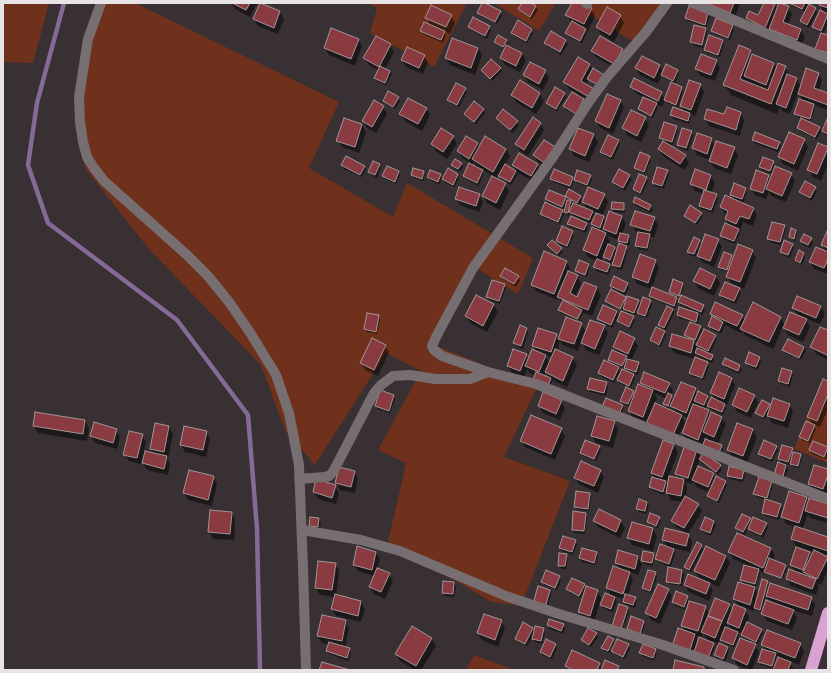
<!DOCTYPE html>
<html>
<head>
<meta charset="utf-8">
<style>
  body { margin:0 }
  #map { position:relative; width:831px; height:673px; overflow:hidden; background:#383033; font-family:"Varela Round",sans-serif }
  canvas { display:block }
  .frame { position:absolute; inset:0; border:4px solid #e8e3e5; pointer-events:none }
</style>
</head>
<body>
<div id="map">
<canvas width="831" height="673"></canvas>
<div class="frame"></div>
</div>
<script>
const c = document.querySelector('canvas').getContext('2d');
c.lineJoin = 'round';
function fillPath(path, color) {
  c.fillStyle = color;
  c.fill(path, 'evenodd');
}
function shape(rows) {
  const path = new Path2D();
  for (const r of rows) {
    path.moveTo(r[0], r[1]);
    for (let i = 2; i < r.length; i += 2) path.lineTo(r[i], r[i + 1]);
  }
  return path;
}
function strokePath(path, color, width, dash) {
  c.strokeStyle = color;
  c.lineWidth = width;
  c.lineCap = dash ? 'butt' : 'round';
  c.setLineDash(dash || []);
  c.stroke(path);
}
fillPath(shape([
  [3,3,49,3,33,63,3,62],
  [100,3,135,3,339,102,309,168,393,217,407,183,533,258,518,294,476,268,437,346,537,387,504,457,570,481,521,606,492,602,388,542,406,463,378,450,421,371,386,353,315,465,285,430,261,365,148,248,85,168,79,138,87,39],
  [368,3,467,3,434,67,370,33,377,8],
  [494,3,556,3,539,31],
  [570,3,670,3,639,45],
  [823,379,828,381,828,463,794,449],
  [474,655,514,670,466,670]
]), '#6f311b');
fillPath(shape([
  [231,3,257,3,250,17,235,9],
  [483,3,500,12,502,15,497,24,480,16,478,12],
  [523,3,529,3,536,7,538,10,532,19,521,12,519,9],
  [573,3,580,3,591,9,595,16,582,43,568,36,567,33,572,23,567,15],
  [707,3,740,3,734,20],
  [765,3,771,3,775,5,778,10,788,7,792,14,788,25,801,30,805,37,801,46,775,36,771,30,769,34,751,25,747,18,759,17],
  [790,3,808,3,805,11,806,12,815,8,817,12,809,28,803,24,801,21,806,12,792,6],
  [821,3,828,3,828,23,823,34,828,36,828,59,821,56,822,33,815,30,813,27,825,14,820,5],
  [280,12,284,19,278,34,258,26,254,19],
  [708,14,710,17,706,27,688,21,686,18],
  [451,16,455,23,450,34,444,31,446,35,443,43,423,34,421,31,431,26,427,18],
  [620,16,624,23,614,42,601,34,597,27],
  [732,25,734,29,730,40,714,34,712,31],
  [469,27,489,27,491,30,487,39,471,30],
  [332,29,358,39,362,46,355,66,329,55,325,48],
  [706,29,707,32,703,48,693,45,691,41],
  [531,30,533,33,527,43,514,36,512,33],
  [551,33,566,41,568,44,561,55,547,46,545,43],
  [710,37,723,41,724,44,720,57,707,53,705,50],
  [453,39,478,48,482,55,475,75,450,65,446,58],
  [506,40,508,43,507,46,522,54,526,60,520,72,505,65,501,58,505,49,497,45,495,42],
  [390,45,394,52,385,69,390,71,392,74,386,85,377,81,376,78,379,71,369,65,365,58],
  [622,50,626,57,618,70,596,57,592,51],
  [750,51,753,56,774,64,777,69,785,67,790,76,796,78,801,87,818,73,822,80,819,91,828,94,828,110,814,105,815,108,811,121,804,119,804,120,819,128,821,131,817,139,800,131,798,128,802,119,797,117,795,114,804,102,798,92,790,114,782,111,780,107,777,114,731,95,724,85],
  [424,56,428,63,423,74,406,67,402,60],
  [578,58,590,65,600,88,589,80,586,85,593,103,582,96,585,103,578,116,566,110,564,106,580,95,569,89,565,82],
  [716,61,720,68,715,81,700,76,696,69],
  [660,66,663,72,677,71,679,74,674,85,682,88,683,91,678,107,667,103,665,100,662,107,655,103,658,107,653,118,640,112,639,109,644,98,636,93,632,86,661,93,665,100,672,82,664,78,662,75,658,84,640,75,636,68],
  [500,68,502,71,492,81,482,71],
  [545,71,549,78,543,90,528,82,524,75],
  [520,82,540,94,544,101,536,114,516,102,512,95],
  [700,85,704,92,695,116,690,114,691,117,689,124,673,119,672,115,684,112,681,105],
  [465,89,467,92,459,107,450,103,448,100],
  [564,94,566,97,557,111,549,106,547,103],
  [398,98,400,101,395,109,386,104,384,101],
  [620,101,624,107,613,134,600,128,596,121],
  [383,107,387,114,376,133,367,128,363,121],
  [426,109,430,115,422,131,405,121,401,114],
  [483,109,485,113,476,124,467,117,465,114],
  [740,113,744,120,740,136,709,126,705,119],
  [497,118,517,122,519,125,513,133,499,121],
  [645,118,649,125,641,142,627,135,623,128],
  [828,119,828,136,825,134,823,131],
  [540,123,544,130,528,156,520,151,516,144],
  [362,125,366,132,359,153,342,147,338,140],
  [676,127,678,130,673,145,665,143,685,156,689,163,684,170,663,156,659,149,664,142,660,138],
  [442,129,453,137,457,144,447,159,436,151,432,144],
  [578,129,594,135,598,142,589,162,574,156,570,149],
  [691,132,693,135,688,151,680,148,678,145],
  [609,137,619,141,620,144,613,160,603,155,601,152],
  [711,139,715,146,734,148,738,155,731,174,714,168,710,160,697,155,693,148],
  [753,140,779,142,781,146,778,152,754,143],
  [804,140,808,147,798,171,783,164,779,157],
  [477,144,479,148,506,149,510,156,505,165,517,172,513,165,537,164,541,171,535,182,516,172,518,174,511,185,501,179,499,175,497,178,481,169,484,174,478,186,466,179,464,176,470,163,462,158,458,151],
  [474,162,478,169,472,166],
  [828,148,828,164,821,181,813,177,809,170],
  [556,149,560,156,550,170,538,162,534,155],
  [649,157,651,160,645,174,637,171,635,168],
  [773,162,775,165,774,167,791,174,795,181,786,202,771,196,769,192,766,199,755,195,751,188,768,176,771,180,773,174,762,170,760,167],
  [461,163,463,167,460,172,454,168,453,165],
  [379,164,381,167,377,178,371,175,369,172],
  [343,165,364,166,366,169,362,177,344,169],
  [620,170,630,176,632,179,625,191,615,185,613,182],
  [696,170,711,176,715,183,711,193,716,195,718,198,713,213,701,209,700,206,704,194,695,191,691,184],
  [667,171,669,174,664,189,655,186,653,182],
  [398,172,400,175,396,184,385,179,384,176],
  [423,172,425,175,423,181,414,178,412,175],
  [440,175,442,178,439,185,430,180,428,177],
  [457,175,459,178,454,187,445,183,443,179],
  [590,176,592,179,589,187,577,183,575,180],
  [572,178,574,181,571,189,553,182,551,179],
  [646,178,648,181,642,195,636,192,634,189],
  [505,184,509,191,500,210,487,203,483,196],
  [815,188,817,191,812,201,802,195,800,192],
  [745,189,747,192,743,204,753,208,757,215,753,226,743,222,740,231,738,230,740,233,735,244,723,239,721,235,730,226,726,219,728,215,725,214,721,207,734,200,731,195],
  [550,191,568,199,566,196,580,197,582,200,579,206,588,210,583,202,604,195,608,202,602,216,606,222,622,217,626,224,622,234,629,236,630,239,629,246,625,245,628,250,622,270,615,268,613,265,615,258,614,258,612,263,606,260,604,256,601,261,609,264,611,268,608,275,596,271,595,267,597,261,588,257,584,250,595,230,592,224,597,213,592,211,594,215,590,223,572,215,570,212,569,216,567,215,566,210,561,208,564,214,560,224,543,217,541,214,550,205,546,199],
  [569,200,574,202,573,206],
  [603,227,607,235,601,232],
  [606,235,619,240,622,245,617,253,614,248,608,245,610,241],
  [479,195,483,202,479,212,460,205,456,199],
  [636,198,651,206,653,209,651,213,636,206,634,202],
  [613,203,623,204,625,207,625,213,614,212,612,209],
  [701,213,703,216,697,225,687,219,685,216],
  [654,218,658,225,654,238,650,236,651,238,648,251,638,249,636,246,639,233,636,232,632,225],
  [568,223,586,224,588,227,586,233,570,227],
  [784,226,786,229,781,245,770,242,768,238],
  [796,231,797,234,795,241,792,240,790,237],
  [572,232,574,235,568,248,559,244,557,241],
  [828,232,828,274,814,269,810,262,826,252,822,245],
  [811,239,813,242,810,248,803,245,801,241],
  [699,240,702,245,718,240,722,247,714,267,702,262,697,254,695,257,690,255,688,252],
  [548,245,561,249,563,252,559,256],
  [792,245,794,248,790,258,783,255,781,252],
  [752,251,756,258,744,289,731,283,727,276,729,272,721,270,720,266,731,256,733,260],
  [804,254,805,257,802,265,797,263,796,260],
  [655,260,659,267,652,288,672,296,671,294,703,306,705,309,702,315,697,312,700,317,697,326,700,327,702,330,700,335,715,336,717,339,709,355,714,359,712,363,697,356,696,354,695,358,707,363,709,366,704,380,692,376,690,373,696,359,674,353,670,346,688,339,685,335,691,322,679,318,678,315,694,313,695,312,681,305,679,302,681,299,675,297,678,301,675,308,652,299,650,296,652,289,637,284,633,277],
  [693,341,698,343,696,346],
  [698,347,706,352,706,353,697,349],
  [566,261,570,268,569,272,577,276,581,283,575,297,578,298,584,283,597,288,601,295,592,316,583,313,578,323,581,324,586,332,604,326,608,333,599,355,586,350,581,342,578,351,563,345,560,341,557,351,573,358,577,365,567,387,551,380,552,382,550,388,536,375,530,373,527,369,524,377,512,373,508,366,526,355,528,359,537,353,533,345,556,335,559,340,566,319,578,323,582,311,580,311,575,320,561,313,559,310,562,304,559,298,558,300,536,291,532,284],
  [545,355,553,358,550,364],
  [546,372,550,379,544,376],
  [589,265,590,268,587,277,578,274,576,270],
  [501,276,518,277,520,280,516,287,503,279],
  [716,276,720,283,714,296,698,288,694,281],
  [627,283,629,287,625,295,615,290,614,292,625,297,627,301,638,301,641,306,651,301,652,304,647,318,640,316,637,311,636,315,626,312,624,307,622,311,608,304,606,301,614,292,611,286],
  [683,284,684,287,681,296,671,292,671,294,670,292],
  [504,285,506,288,500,304,489,300,487,297],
  [739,289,741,292,736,304,722,298,720,295],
  [477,296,494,305,498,312,487,332,470,323,466,316],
  [798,298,821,307,825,314,820,324,805,318,810,327,803,342,788,335,783,327,773,349,745,335,742,330,741,333,725,325,721,334,711,329,709,326,713,317,711,314,742,315,745,321,780,317,785,325,798,316,793,308],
  [673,310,674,313,666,330,663,329,666,335,661,347,653,343,651,340,662,330,659,325],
  [617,312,619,317,633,317,635,320,631,329,620,324,617,319,613,328,600,322,598,319],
  [379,316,380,319,377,334,367,332,365,329],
  [527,329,528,332,523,349,516,346,514,343],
  [828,332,828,360,816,354,812,347],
  [634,339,638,346,631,361,638,363,640,366,638,375,632,373,635,378,631,388,620,383,618,380,624,369,617,366,620,371,614,383,601,376,599,373,611,365,609,360,618,353,614,347],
  [625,367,628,372,623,370],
  [385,346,389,352,378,376,365,370,361,363],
  [804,347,806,351,801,360,785,353,784,350],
  [760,357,761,361,758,370,748,366,746,363],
  [723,364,740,366,742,369,739,374,725,367],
  [792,372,793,375,790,387,781,384,779,381],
  [731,378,735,385,727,405,724,404,726,408,723,415,710,409,709,406,715,400,711,393],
  [641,382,669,384,673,391,671,395,674,400,695,389,698,394,707,396,709,399,706,408,696,404,695,406,709,411,711,415,722,418,726,424,718,444,721,446,723,449,721,456,687,440,681,431,677,441,633,418,629,411,631,407,623,404,621,401,633,391,635,395,644,387],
  [654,393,667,399,664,404,668,410,654,404,657,398],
  [666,404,673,407,676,413,669,410,670,408,666,406],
  [681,415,688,418,686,424],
  [706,436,709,441,704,440],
  [828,382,828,409,820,427,813,424,816,429,810,443,802,440,800,437,813,425,808,417],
  [606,383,608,386,606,396,590,392,588,389],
  [394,396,395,399,390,413,378,409,376,406],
  [754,396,758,403,751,418,737,412,733,405],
  [561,401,565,408,560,420,543,413,539,406],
  [789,404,793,411,788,428,772,423,767,415,765,419,758,416,756,413,769,405,771,408],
  [622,405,624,408,620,417,605,410],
  [85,421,89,428,87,441,38,433,34,426],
  [614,422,618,429,613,448,596,443,592,436],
  [169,427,173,434,168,459,170,464,168,475,147,470,142,462,141,464,129,461,125,454,142,435,146,442,144,451,154,454,151,449],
  [561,429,565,436,555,460,525,447,521,441],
  [116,430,120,437,117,449,95,443,91,436],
  [753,430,757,437,747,463,732,457,728,450],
  [206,432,210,439,206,457,185,452,181,445],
  [674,445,678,452,666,484,667,485,664,495,652,490,650,487,655,479,652,473],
  [599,446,601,450,596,461,583,456,581,453],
  [776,446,778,450,772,462,761,457,759,453],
  [827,448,828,454,826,459,812,454,810,450],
  [792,449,794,452,800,455,802,458,799,468,793,467,791,463,790,465,784,463,788,469,783,483,782,464,779,459],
  [697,450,701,458,720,466,722,469,718,474,702,463,700,459,697,467,713,474,716,479,725,482,727,485,719,503,710,499,708,496,710,493,697,487,693,481,692,484,684,482,687,487,686,497,698,505,702,511,688,534,692,542,690,552,672,548,675,553,671,567,658,562,655,557,653,566,644,564,642,560,653,554,656,559,668,548,663,540,686,533,676,527,672,521,683,502,671,500,667,493,680,479,676,474],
  [600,470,604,477,598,493,579,484,575,478],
  [743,470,745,474,743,482,730,479,728,476],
  [828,470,828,493,827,496,813,491,809,484],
  [354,471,358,478,355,493,340,490,336,483],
  [213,477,217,484,212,506,188,500,184,493],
  [771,482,773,485,768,501,780,505,782,508,779,520,765,516,763,513,766,500,756,497,754,493],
  [335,486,339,493,336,504,318,499,314,492],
  [790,493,806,498,809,502,828,505,828,523,810,518,808,514,802,530,828,538,828,556,825,555,828,560,828,570,821,585,817,583,819,587,816,595,791,586,787,579,795,572,791,565,809,553,812,557,814,552,796,546,792,539,795,527,786,524,782,517],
  [589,494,591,497,589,511,577,509,575,506],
  [647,502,649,506,646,514,639,512,637,509],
  [599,510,621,521,625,528,620,538,598,527,594,521],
  [231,513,235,520,234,540,213,539,209,532],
  [585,514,587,517,585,534,574,533,573,530],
  [660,518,661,521,658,528,650,525,648,521],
  [319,519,321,523,320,530,312,528,310,525],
  [750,519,752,523,766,523,768,527,763,538,751,532,748,528,745,535,738,531,736,528],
  [714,522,716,525,711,536,703,532,701,529],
  [633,523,653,529,657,536,653,551,632,545,628,538],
  [737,534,771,549,775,556,773,561,785,566,787,569,783,578,767,572,767,574,782,580,759,571,760,573,756,587,754,586,759,595,767,582,770,587,811,598,815,605,812,616,793,610,797,618,792,630,767,621,763,614,771,603,766,595,761,612,757,611,755,608,754,611,744,608,749,617,747,624,761,630,763,633,758,644,744,638,742,634,737,632,739,636,734,647,723,643,721,639,719,644,728,648,729,651,725,662,717,658,715,655,719,645,712,641,715,647,709,661,677,654,686,632,682,626,687,610,675,606,673,602,687,596,689,600,688,601,705,607,710,615,729,604,732,611,739,607,734,599,744,585,741,579,746,565,733,559,729,552],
  [728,623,732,631,726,628],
  [703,633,708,641,701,639],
  [695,636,700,638,699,642],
  [575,541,577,544,573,555,562,551,560,548],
  [701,545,703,549,691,572,687,570,685,567],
  [376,552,380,559,377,569,389,574,393,581,385,599,374,594,370,587,374,576,358,571,354,565],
  [596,553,598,556,595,565,582,562,580,558],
  [566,555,568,558,566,569,561,569,559,565],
  [726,556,730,563,719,587,708,582,713,591,709,601,689,592,685,585,701,581,695,571],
  [638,557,642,564,638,575,629,572,633,579,628,595,635,598,637,601,635,608,626,605,624,602,625,599,614,596,617,601,613,612,603,608,601,605,612,597,607,588,620,570,616,563],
  [335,564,339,571,336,596,361,602,365,609,361,622,336,616,332,609,335,597,320,595,316,588],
  [682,571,684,574,682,586,669,584,667,581],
  [655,573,657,576,652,593,645,591,643,588],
  [559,577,561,580,557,590,544,585,542,581],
  [454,583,456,586,454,597,445,596,443,592],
  [584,585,586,589,597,591,601,598,594,622,584,619,579,612,585,591,584,591,581,598,569,592,567,589],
  [538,587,550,591,551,594,547,610],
  [668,589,672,596,660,624,651,620,647,613],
  [627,608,629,611,622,632,615,630],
  [632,617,643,622,645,625,641,636],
  [550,620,563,625,565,628,563,634,549,629,548,625],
  [345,621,349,628,345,647,349,649,351,652,348,661,329,654,327,651,330,644,322,643,318,636],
  [501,621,505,628,498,647,482,640,478,633],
  [524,624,533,629,535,632,543,629,545,632,542,644,535,642,532,637,527,646,518,642,516,639],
  [412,627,432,639,436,646,421,670,415,670,400,661,396,654],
  [596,633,598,637,591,647,584,643,582,640],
  [613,640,616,644,628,645,630,648,625,659,614,654,612,650,610,653,604,651,603,648],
  [546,641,556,645,557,648,552,659,542,655,541,652],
  [800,644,804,651,799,665,789,661,794,670,774,670,775,669,761,665,759,662,766,651,762,645],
  [777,656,780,657,776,667,774,666],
  [755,645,759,652,752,670,737,665,733,658],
  [655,650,657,653,654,661,642,656,641,653],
  [599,663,602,669,618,667,620,670,568,670,566,666]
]), '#0007');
strokePath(shape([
  [64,3,37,103,28,165,48,223,177,320,248,415,257,529,260,670]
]), '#856a97', 4.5);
const building = shape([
  [232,3,250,3,246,10,232,3],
  [260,3,280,11,274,28,253,19,260,3],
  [482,3,485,3,501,11,495,22,477,13,482,3],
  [522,3,531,3,536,6,530,17,518,9,522,3],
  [572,3,582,3,592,8,584,24,565,15,572,3],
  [706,3,734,3,730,13,706,3],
  [764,3,775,4,765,28,746,18,749,11,758,15,764,3],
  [779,3,789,6,783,22,801,29,797,40,769,29,779,3],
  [789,3,805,3,802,9,789,3],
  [820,3,828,3,828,8,819,5,820,3],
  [809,4,816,8,807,25,800,21,809,4],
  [431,5,452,15,446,27,425,18,431,5],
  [689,6,708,13,705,25,685,18,689,6],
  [607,7,621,15,610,35,596,27,607,7],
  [820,10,828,14,821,31,812,27,820,10],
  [473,17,490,26,485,36,468,27,473,17],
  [716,18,733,25,728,38,711,31,716,18],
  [518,20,532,29,526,41,511,33,518,20],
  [572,21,586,29,580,41,565,33,572,21],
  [424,22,445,31,441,40,420,31,424,22],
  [694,25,706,28,702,45,690,42,694,25],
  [331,28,359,39,351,59,324,48,331,28],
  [551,31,566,40,560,52,544,43,551,31],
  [821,33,828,35,828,53,815,49,821,33],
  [498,35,507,40,503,47,494,42,498,35],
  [709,35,723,40,718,55,704,50,709,35],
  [376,36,391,44,379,67,363,58,376,36],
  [600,36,623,49,614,64,591,51,600,36],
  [452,38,478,48,471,68,445,58,452,38],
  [506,45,522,53,516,66,500,58,506,45],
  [739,45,751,50,740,79,768,90,778,63,786,66,771,104,723,85,739,45],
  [407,47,425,55,419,68,401,60,407,47],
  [701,54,717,60,711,75,695,69,701,54],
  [752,54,774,63,766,85,744,76,752,54],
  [642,56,660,65,654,78,635,68,642,56],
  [578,57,590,64,581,81,594,89,589,97,563,82,578,57],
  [491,59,501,68,490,79,481,70,491,59],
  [530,62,546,70,539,84,523,75,530,62],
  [666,64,678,70,673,81,661,75,666,64],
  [380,66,390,71,385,83,374,78,380,66],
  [593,68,604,75,598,85,587,79,593,68],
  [806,68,819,73,814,88,828,93,828,105,798,94,806,68],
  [787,74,797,78,786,108,776,104,787,74],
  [634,78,662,92,658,101,630,87,634,78],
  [520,80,540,93,532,108,511,95,520,80],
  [689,80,701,84,691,110,680,106,689,80],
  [671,82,682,87,676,105,664,100,671,82],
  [456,83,466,88,457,105,447,100,456,83],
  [555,87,565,93,556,109,546,103,555,87],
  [388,91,399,97,393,107,383,101,388,91],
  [572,92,584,99,576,114,563,106,572,92],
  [607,94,621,100,609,128,595,121,607,94],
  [643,97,657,103,651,116,638,109,643,97],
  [408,98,427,108,418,124,399,114,408,98],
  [799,99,814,104,810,119,794,114,799,99],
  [374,100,384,106,372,127,362,121,374,100],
  [474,101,484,109,474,122,464,114,474,101],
  [673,107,690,113,688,121,670,115,673,107],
  [727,107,741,112,736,130,704,119,707,109,724,114,727,107],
  [503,109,518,121,510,130,496,118,503,109],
  [631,110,646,117,637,136,622,128,631,110],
  [533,117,541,123,524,150,515,144,533,117],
  [828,117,828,134,822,131,828,117],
  [344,118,362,124,355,147,336,141,344,118],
  [801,118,820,127,815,137,797,128,801,118],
  [664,122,677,126,672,142,659,138,664,122],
  [441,128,454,136,443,152,431,144,441,128],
  [578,128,594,134,585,156,569,149,578,128],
  [682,128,692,131,686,148,677,145,682,128],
  [755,132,780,142,777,149,752,140,755,132],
  [789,132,805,139,794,164,778,157,789,132],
  [697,133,712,138,707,154,692,148,697,133],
  [608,135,619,140,611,157,600,152,608,135],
  [466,136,478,143,469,159,457,151,466,136],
  [485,136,506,149,493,172,472,159,485,136],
  [544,140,557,148,546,164,533,155,544,140],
  [663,141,686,155,680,164,658,149,663,141],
  [716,141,735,147,727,168,709,161,716,141],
  [818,143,828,147,828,148,817,174,807,170,818,143],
  [640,152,650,156,644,172,634,168,640,152],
  [519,153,538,164,531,176,512,165,519,153],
  [346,156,365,166,360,175,341,165,346,156],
  [763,157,774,161,770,171,759,167,763,157],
  [455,159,462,163,458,169,451,165,455,159],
  [373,161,380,164,375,175,368,172,373,161],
  [469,163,483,170,477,183,463,176,469,163],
  [505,164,516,171,510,182,498,176,505,164],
  [387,166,399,171,395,182,382,176,387,166],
  [775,166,792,173,782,196,766,189,775,166],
  [657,167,668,170,662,186,652,183,657,167],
  [413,168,424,171,422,179,411,175,413,168],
  [448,168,458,174,453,185,442,179,448,168],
  [554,169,573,177,570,186,550,179,554,169],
  [619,169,630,175,623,188,612,182,619,169],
  [695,169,711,175,706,190,690,184,695,169],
  [430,170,441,174,438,182,427,177,430,170],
  [577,170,591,175,587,185,574,180,577,170],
  [756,170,769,175,763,193,750,189,756,170],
  [639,174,647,177,640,193,633,189,639,174],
  [492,176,506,183,496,203,482,196,492,176],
  [805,181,816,187,810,198,799,192,805,181],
  [734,183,746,188,742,199,730,195,734,183],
  [459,187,480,194,476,206,455,199,459,187],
  [588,187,605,194,598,209,582,202,588,187],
  [569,189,581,196,577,203,565,196,569,189],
  [549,190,566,197,562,207,545,199,549,190],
  [704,190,717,194,711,210,699,206,704,190],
  [725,195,754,208,749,219,740,216,736,224,725,219,728,211,720,207,725,195],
  [635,197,651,205,649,210,633,202,635,197],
  [567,200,571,200,568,213,564,212,567,200],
  [545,202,563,210,558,222,540,214,545,202],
  [612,202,624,203,624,210,611,209,612,202],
  [573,203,593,211,589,220,569,212,573,203],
  [690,205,702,213,695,223,684,216,690,205],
  [609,211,622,216,616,234,603,229,609,211],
  [635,211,655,217,650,231,630,225,635,211],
  [596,213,604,216,600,228,591,224,596,213],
  [571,216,587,223,584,230,567,224,571,216],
  [772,222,785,225,780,242,767,239,772,222],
  [725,223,739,229,734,241,720,236,725,223],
  [562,226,573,231,567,246,556,241,562,226],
  [592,227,606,233,597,256,583,250,592,227],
  [791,228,796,230,794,239,789,237,791,228],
  [828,229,828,248,821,245,828,229],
  [638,232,650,234,647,248,635,246,638,232],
  [620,233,629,235,627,243,618,241,620,233],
  [705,234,719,239,710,261,697,256,705,234],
  [804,234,812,238,808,245,800,241,804,234],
  [694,237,700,240,694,254,687,252,694,237],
  [552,240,562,248,557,254,547,245,552,240],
  [784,240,793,244,788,255,780,252,784,240],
  [619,243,627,246,620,267,612,265,619,243],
  [608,244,615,247,610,260,603,257,608,244],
  [738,244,753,250,740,282,726,277,738,244],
  [816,247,828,252,828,259,824,268,809,262,816,247],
  [799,250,804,253,800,263,795,260,799,250],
  [544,251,567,261,554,294,531,285,544,251],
  [724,252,732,255,727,270,718,267,724,252],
  [640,254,656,260,648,283,632,277,640,254],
  [597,259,610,264,607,272,593,267,597,259],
  [579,260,589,264,585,275,575,271,579,260],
  [505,268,519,276,514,284,500,276,505,268],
  [700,268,716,276,710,289,693,281,700,268],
  [568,271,578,275,570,293,577,297,584,282,597,287,588,310,557,297,568,271],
  [614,276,628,283,624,292,610,286,614,276],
  [673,279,683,283,679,296,669,292,673,279],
  [492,280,505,284,499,301,486,297,492,280],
  [725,282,740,288,734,301,719,295,725,282],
  [652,287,677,297,674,306,649,296,652,287],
  [611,289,626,297,620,309,605,301,611,289],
  [476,295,494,304,483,326,465,316,476,295],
  [681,295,704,305,701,312,678,302,681,295],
  [627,296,639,300,634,313,623,309,627,296],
  [797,296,821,306,816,318,792,308,797,296],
  [643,297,651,300,645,316,637,313,643,297],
  [563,300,582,310,577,319,558,310,563,300],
  [715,302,743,315,737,326,710,314,715,302],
  [753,302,781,317,769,342,740,329,753,302],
  [603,305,617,311,611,325,597,319,603,305],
  [667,306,673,309,664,328,658,325,667,306],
  [679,307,698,313,696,322,677,315,679,307],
  [621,311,634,316,629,327,617,321,621,311],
  [790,312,807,319,799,335,783,328,790,312],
  [367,313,379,315,376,332,364,329,367,313],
  [712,316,723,322,719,331,708,326,712,316],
  [566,317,582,323,574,344,558,339,566,317],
  [590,320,605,325,595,349,581,343,590,320],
  [690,322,701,326,695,340,684,335,690,322],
  [520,325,527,328,521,346,513,343,520,325],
  [656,327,665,331,659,345,650,340,656,327],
  [820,327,828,330,828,352,827,355,810,347,820,327],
  [538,328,557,334,551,352,532,346,538,328],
  [704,329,716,335,708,351,696,345,704,329],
  [620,331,635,338,628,354,613,347,620,331],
  [672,334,694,340,691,353,669,346,672,334],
  [372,338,386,345,374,370,360,363,372,338],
  [788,339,804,347,799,358,782,350,788,339],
  [697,348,713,355,711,360,695,353,697,348],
  [513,349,527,354,520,371,507,366,513,349],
  [532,349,546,355,539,372,525,366,532,349],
  [555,349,573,357,563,381,545,372,555,349],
  [612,350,627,356,622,366,608,360,612,350],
  [749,352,760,357,756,367,745,363,749,352],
  [695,357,708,362,702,378,689,373,695,357],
  [725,358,740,365,738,371,722,364,725,358],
  [627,359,639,362,636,372,624,368,627,359],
  [604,360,619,367,613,380,598,373,604,360],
  [782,368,792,371,788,384,778,381,782,368],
  [622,369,634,374,629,386,617,380,622,369],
  [536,372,551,378,548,386,533,380,536,372],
  [644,372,670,383,665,393,640,383,644,372],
  [719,372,732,378,724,399,710,393,719,372],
  [590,378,607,382,604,393,587,389,590,378],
  [823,379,828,381,828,394,817,421,807,417,823,379],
  [681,382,696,388,686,413,670,406,681,382],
  [638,384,653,390,643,417,628,411,638,384],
  [626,387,634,391,628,404,620,401,626,387],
  [739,388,755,395,747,412,732,405,739,388],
  [380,390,394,395,389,411,375,406,380,390],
  [698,391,708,396,704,405,694,401,698,391],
  [543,392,562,400,556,414,538,406,543,392],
  [668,393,672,395,668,406,663,404,668,393],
  [711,397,725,404,722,412,707,406,711,397],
  [606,398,623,405,619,414,602,407,606,398],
  [773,398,790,404,784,421,767,416,773,398],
  [762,400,770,404,763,417,755,413,762,400],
  [655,403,682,415,673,435,646,424,655,403],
  [693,404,709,410,698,440,682,433,693,404],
  [35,412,85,420,83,434,33,426,35,412],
  [711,412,722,417,714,437,703,432,711,412],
  [531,415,562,428,551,454,520,441,531,415],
  [597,416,615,421,609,441,591,436,597,416],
  [806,421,815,425,808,441,799,437,806,421],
  [94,422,117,429,113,443,90,436,94,422],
  [155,423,169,426,164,452,150,449,155,423],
  [737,423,753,429,743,456,727,450,737,423],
  [184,426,207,431,203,450,180,445,184,426],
  [129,431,143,434,137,458,123,455,129,431],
  [705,439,722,445,719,453,702,448,705,439],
  [585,440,600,446,594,459,580,453,585,440],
  [663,440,674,444,662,477,651,473,663,440],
  [764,440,777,446,771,459,758,454,764,440],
  [813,441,828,447,824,457,809,450,813,441],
  [685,444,697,449,688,478,675,474,685,444],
  [782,445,793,448,788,462,778,459,782,445],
  [145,451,167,456,164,469,142,463,145,451],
  [793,452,801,454,798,466,790,464,793,452],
  [704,453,721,465,716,472,699,459,704,453],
  [581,461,601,470,594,486,574,478,581,461],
  [778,462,786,465,782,480,773,477,778,462],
  [814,465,828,469,828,475,823,489,808,484,814,465],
  [698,466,714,473,708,487,692,480,698,466],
  [729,466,744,470,742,479,727,476,729,466],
  [339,467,355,471,351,487,335,483,339,467],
  [189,470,214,476,208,500,183,493,189,470],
  [669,476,684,479,681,496,666,493,669,476],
  [716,476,726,481,717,501,707,496,716,476],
  [652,477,666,481,663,492,649,487,652,477],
  [759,477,772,481,767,498,753,494,759,477],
  [316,479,336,485,332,498,313,492,316,479],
  [576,491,590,493,588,509,574,507,576,491],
  [789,491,807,497,799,523,781,517,789,491],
  [685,496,699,504,684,528,671,521,685,496],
  [809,498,828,504,828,518,805,511,809,498],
  [639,499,647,502,645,511,636,509,639,499],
  [765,499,781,504,777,517,762,513,765,499],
  [599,509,621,520,616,532,593,521,599,509],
  [210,510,232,512,230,534,208,532,210,510],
  [573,511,586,513,584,531,572,530,573,511],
  [650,513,660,517,656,526,647,522,650,513],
  [742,514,751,518,743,532,735,528,742,514],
  [310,517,319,518,318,527,309,526,310,517],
  [705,517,714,521,710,533,700,529,705,517],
  [753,517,767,523,761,535,748,529,753,517],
  [632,522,653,528,649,544,627,538,632,522],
  [795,526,828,537,828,551,791,539,795,526],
  [665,528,689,534,686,546,662,540,665,528],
  [737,533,771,548,763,568,728,552,737,533],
  [563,536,576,540,572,552,559,548,563,536],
  [697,542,702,545,689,570,684,567,697,542],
  [660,544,674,549,669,564,655,559,660,544],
  [357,546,376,552,372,570,353,565,357,546],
  [706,546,726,556,715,580,694,571,706,546],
  [796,547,810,552,803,570,790,565,796,547],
  [582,548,597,552,594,563,579,558,582,548],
  [618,550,638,556,635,569,615,563,618,550],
  [814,550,828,557,817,579,803,572,814,550],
  [643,551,654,553,652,563,641,561,643,551],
  [559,553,567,554,565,566,558,566,559,553],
  [769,558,786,565,781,578,764,572,769,558],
  [318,561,336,563,332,590,315,588,318,561],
  [744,565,759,569,755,584,740,580,744,565],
  [613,566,630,572,623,594,606,588,613,566],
  [668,567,682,570,680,584,666,582,668,567],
  [377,568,390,573,381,592,369,587,377,568],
  [789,569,816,579,812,589,786,579,789,569],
  [546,570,560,576,555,588,541,582,546,570],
  [648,570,656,572,650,591,642,588,648,570],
  [688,574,710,583,706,594,684,585,688,574],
  [572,578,585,584,579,596,566,589,572,578],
  [762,579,768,581,760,610,754,608,762,579],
  [443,581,454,582,453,594,442,593,443,581],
  [738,582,755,587,750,605,733,599,738,582],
  [770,583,812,597,808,610,766,596,770,583],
  [658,584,669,589,656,618,645,613,658,584],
  [538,586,550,590,545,608,533,604,538,586],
  [586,586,598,590,590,616,578,612,586,586],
  [676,591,688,596,684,607,672,602,676,591],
  [605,593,615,597,611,609,600,605,605,593],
  [335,594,361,601,358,616,331,609,335,594],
  [625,594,636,597,633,605,623,602,625,594],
  [715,598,730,604,722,621,708,616,715,598],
  [766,600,794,610,788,624,761,614,766,600],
  [689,601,706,606,698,631,681,626,689,601],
  [619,604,628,607,621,629,612,626,619,604],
  [734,604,746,609,739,628,727,623,734,604],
  [484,614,502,620,495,640,477,633,484,614],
  [322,615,346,620,342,641,317,636,322,615],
  [631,616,644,621,640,634,627,629,631,616],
  [708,616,722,621,715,638,701,632,708,616],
  [549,619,564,624,561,631,547,625,549,619],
  [523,622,533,628,525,644,515,639,523,622],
  [747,622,762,629,756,642,741,635,747,622],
  [412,626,432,638,416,666,395,654,412,626],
  [535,626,544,628,541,641,532,639,535,626],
  [725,627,738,632,733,645,720,640,725,627],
  [588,628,597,633,589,645,581,640,588,628],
  [678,628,695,634,689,653,672,647,678,628],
  [767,630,801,643,795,658,761,645,767,630],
  [608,636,614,639,608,651,601,648,608,636],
  [699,637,714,643,708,658,694,652,699,637],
  [740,638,756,644,747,665,732,658,740,638],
  [546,639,556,644,550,657,540,652,546,639],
  [617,639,629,644,623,657,611,651,617,639],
  [329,642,350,648,347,658,326,651,329,642],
  [719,643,728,647,723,659,714,655,719,643],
  [643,644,656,649,653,658,639,653,643,644],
  [762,649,776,653,772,666,758,662,762,649],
  [572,650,600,663,597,670,573,670,565,666,572,650],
  [778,657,791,662,788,670,773,670,778,657],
  [605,660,619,666,617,670,601,670,605,660],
  [675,660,704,667,704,670,673,670,675,660],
  [322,662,350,670,319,670,322,662]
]);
fillPath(building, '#8a3b42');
strokePath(building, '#a09697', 1);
strokePath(shape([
  [101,3,88,39,79,97,80,122,83,142,87,157,94,168,104,181,187,255,208,276,229,302,251,334,276,375,289,413,299,465,303,567,306,670],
  [586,3,587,4],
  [667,3,646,32,607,77,588,103,553,157,473,268,437,335,432,346,434,350,442,356,488,372,536,384,828,499],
  [693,3,828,59],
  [299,479,324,477,329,476,333,472,374,393,381,385,393,376,410,375,435,379,470,379,488,372],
  [302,530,361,540,400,551,506,596,556,613,660,644,734,670]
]), '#766e71', 10);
strokePath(shape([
  [811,670,828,613]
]), '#daa2d2', 12);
</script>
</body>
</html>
